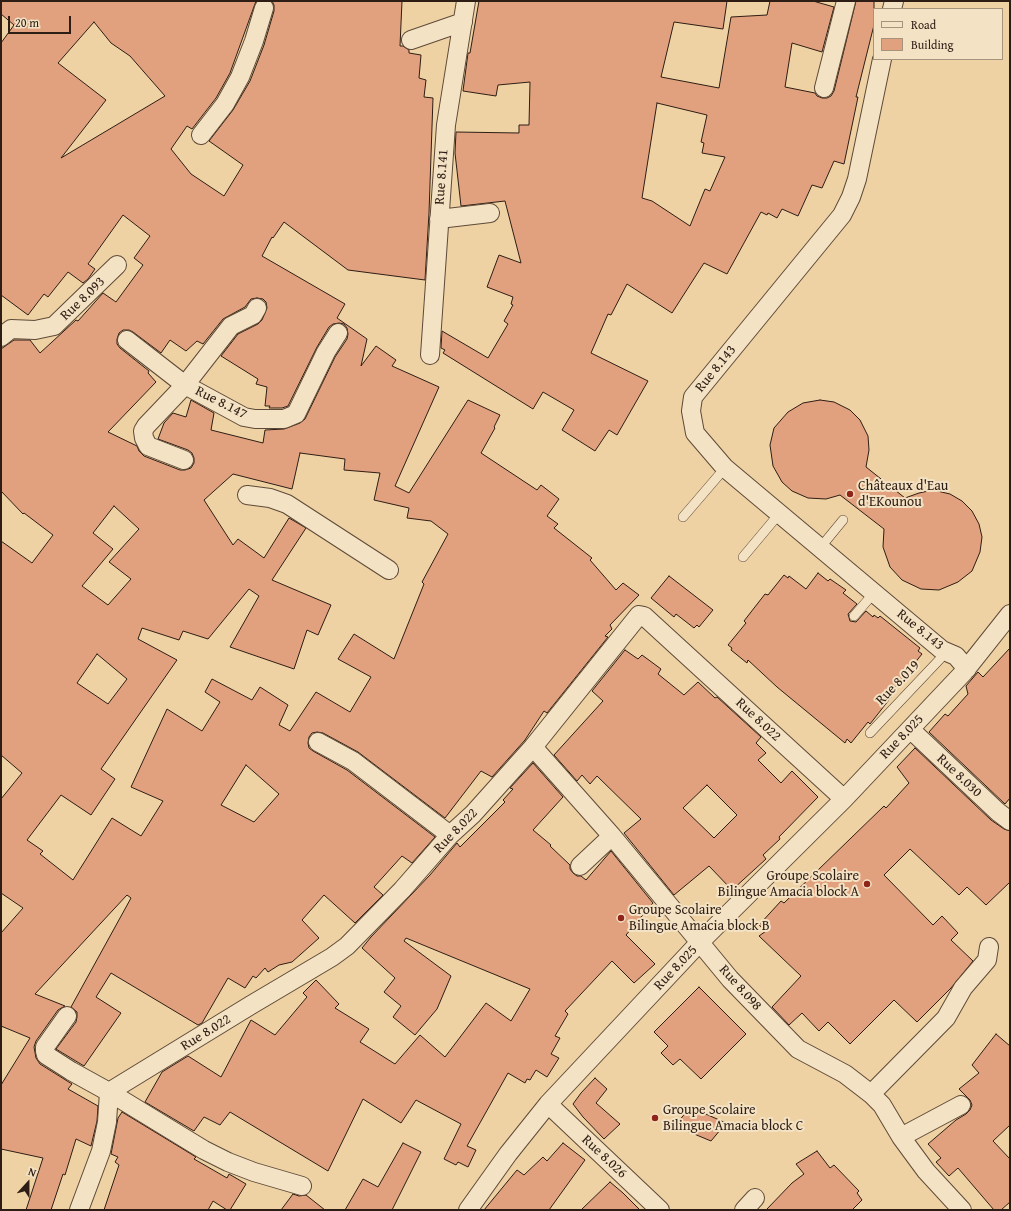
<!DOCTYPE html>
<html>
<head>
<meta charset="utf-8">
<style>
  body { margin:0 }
  #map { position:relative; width:1011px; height:1211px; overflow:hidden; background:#eed2a4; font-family:"Gentium Book Plus",serif }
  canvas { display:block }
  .frame { position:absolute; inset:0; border:2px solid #2e1d14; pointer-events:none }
  .legend { position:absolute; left:873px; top:8px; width:130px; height:52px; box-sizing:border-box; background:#f4e2c4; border:1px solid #a5937e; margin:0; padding:5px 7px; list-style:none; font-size:12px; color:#2e1d14 }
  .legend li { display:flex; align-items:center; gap:8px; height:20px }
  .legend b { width:20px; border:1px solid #a5937e }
  .north { position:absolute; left:8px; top:1163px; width:40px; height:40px; -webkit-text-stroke:3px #f4e2c4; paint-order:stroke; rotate:21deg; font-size:11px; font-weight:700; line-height:16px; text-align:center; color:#2e1d14 }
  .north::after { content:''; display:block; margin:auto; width:14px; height:18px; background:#2e1d14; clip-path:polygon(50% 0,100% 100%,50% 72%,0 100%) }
  .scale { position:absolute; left:8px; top:16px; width:63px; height:18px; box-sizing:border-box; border:2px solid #2e1d14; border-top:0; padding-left:5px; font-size:12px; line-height:14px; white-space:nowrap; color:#2e1d14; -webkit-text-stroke:3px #f4e2c4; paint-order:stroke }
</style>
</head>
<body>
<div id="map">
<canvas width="1011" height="1211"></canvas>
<div class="frame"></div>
<ul class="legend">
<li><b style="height:5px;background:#f4e2c4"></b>Road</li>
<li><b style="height:11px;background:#e1a17e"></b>Building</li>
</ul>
<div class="north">N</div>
<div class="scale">20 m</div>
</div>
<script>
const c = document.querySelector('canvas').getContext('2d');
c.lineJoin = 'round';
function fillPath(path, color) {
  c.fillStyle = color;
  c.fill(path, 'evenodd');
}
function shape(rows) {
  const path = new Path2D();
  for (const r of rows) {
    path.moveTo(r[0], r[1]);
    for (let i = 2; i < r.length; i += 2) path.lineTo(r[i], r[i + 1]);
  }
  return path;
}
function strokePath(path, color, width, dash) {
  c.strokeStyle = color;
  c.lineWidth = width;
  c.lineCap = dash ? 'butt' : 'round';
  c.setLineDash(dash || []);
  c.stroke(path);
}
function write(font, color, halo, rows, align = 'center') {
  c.font = font + ' "Gentium Book Plus",serif';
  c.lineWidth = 4;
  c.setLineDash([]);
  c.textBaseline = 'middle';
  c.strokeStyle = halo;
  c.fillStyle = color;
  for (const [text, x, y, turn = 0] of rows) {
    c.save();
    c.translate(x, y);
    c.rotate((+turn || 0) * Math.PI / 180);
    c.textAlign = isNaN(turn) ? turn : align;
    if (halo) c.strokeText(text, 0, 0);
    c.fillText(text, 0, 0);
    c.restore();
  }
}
const building = shape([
  [1,1,256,1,230,73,216,98,192,129,187,126,171,149,191,174,224,196,243,165,209,141,233,110,250,81,264,45,274,11,274,5,272,1,402,1,400,46,403,46,409,50,409,53,421,55,419,78,426,80,424,97,433,98,429,213,425,280,348,270,284,222,273,238,272,237,262,256,345,304,337,318,367,339,361,366,376,346,396,360,392,366,439,387,395,486,409,493,468,400,500,415,494,427,495,428,481,453,537,490,541,485,559,499,547,516,558,524,554,528,592,558,590,560,616,590,623,583,639,595,610,625,612,629,605,636,608,637,547,713,544,711,525,740,492,777,481,771,445,818,358,752,323,733,317,732,312,733,309,737,308,743,309,748,313,751,347,770,435,837,412,863,402,856,374,887,383,895,355,923,324,895,302,920,319,938,292,962,279,965,268,972,265,968,256,978,253,976,245,988,228,978,202,1023,198,1025,111,973,96,997,121,1013,84,1066,56,1049,76,1022,77,1017,77,1012,71,1007,131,898,127,895,35,994,65,1006,58,1010,36,1041,34,1047,36,1058,40,1064,72,1084,68,1089,98,1106,97,1121,91,1146,76,1139,65,1175,63,1174,51,1210,26,1210,43,1158,1,1149,1,1085,30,1038,1,1026,1,933,23,908,1,893,1,799,22,773,1,755,1,541,32,563,53,535,24,513,23,514,1,491,1,349,14,340,30,340,40,353,76,320,78,321,103,293,116,302,143,265,134,258,150,236,123,215,88,264,95,269,88,279,83,283,68,272,48,297,44,294,28,315,1,295,1,43,14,25,1,14,1,1],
  [94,22,111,43,130,56,165,96,61,158,106,100,58,63,94,22],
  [257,298,263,299,266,302,267,308,262,320,258,324,238,334,221,356,258,379,256,384,267,387,265,406,270,406,269,408,282,408,288,406,317,347,329,327,333,324,339,323,344,324,347,328,348,334,347,339,335,357,305,419,300,423,284,429,265,430,263,443,211,430,214,413,191,400,186,417,173,413,164,423,158,439,188,450,192,453,194,458,194,463,191,468,185,470,180,470,144,456,139,451,137,446,108,432,156,382,148,373,149,371,120,348,117,344,117,339,119,333,123,330,129,330,133,332,161,353,170,340,186,351,197,341,203,344,223,319,245,307,251,299,257,298],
  [300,453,345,459,344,470,380,473,374,500,409,508,407,518,431,521,448,534,422,582,424,584,394,659,354,634,338,659,371,677,350,712,316,692,290,731,279,725,288,705,260,687,252,700,212,679,205,692,220,702,202,731,167,709,131,787,163,801,141,836,112,818,73,880,40,854,43,851,27,840,61,795,91,815,115,779,101,769,177,660,138,639,142,628,179,640,183,631,208,639,249,589,259,596,230,647,294,669,307,630,318,635,331,605,272,580,306,528,289,518,264,558,238,539,233,545,204,500,233,474,292,489,300,453],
  [114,506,139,529,109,562,131,579,108,605,82,586,113,549,93,533,114,506],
  [97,654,127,679,108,704,77,683,97,654],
  [246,765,279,794,254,822,221,805,246,765],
  [479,1,727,1,723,29,674,22,661,77,719,88,731,17,767,15,770,1,813,1,834,7,822,52,792,43,785,87,815,93,817,96,822,98,827,98,831,96,834,91,856,1,874,1,874,25,856,97,858,97,844,164,834,161,822,188,812,185,798,216,782,209,777,218,768,213,767,215,761,212,727,274,704,263,672,313,627,284,611,315,608,314,591,353,648,381,617,435,609,430,595,451,562,430,574,410,543,392,533,409,443,353,445,350,441,348,442,331,488,358,508,324,504,321,513,305,511,304,513,297,487,287,499,255,521,263,505,201,461,206,455,153,456,132,519,133,519,125,529,125,530,82,498,85,496,96,463,91,468,53,470,53,479,1],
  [657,103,707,115,701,142,704,143,702,153,725,157,710,191,705,189,690,226,652,201,642,198,657,103],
  [820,400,834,402,850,410,860,420,868,436,869,450,866,467,905,498,919,493,933,490,950,494,962,501,972,511,979,524,982,537,980,552,972,571,958,582,939,590,921,589,902,580,890,567,883,547,884,529,840,495,826,499,808,498,792,491,782,482,773,466,770,445,774,428,788,412,803,403,820,400],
  [818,573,828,581,830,579,846,590,843,593,857,604,848,614,850,621,856,622,866,611,873,617,874,615,878,618,880,616,920,648,918,651,922,654,890,694,892,696,870,724,868,722,851,743,847,739,845,743,777,687,748,660,747,663,731,650,732,648,728,645,746,623,744,621,765,594,768,595,784,575,788,578,789,576,806,589,818,573],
  [669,576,713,610,699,627,697,625,694,628,676,614,674,617,651,598,669,576],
  [1010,648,1010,798,1005,804,929,732,945,714,948,716,968,694,966,686,978,672,983,677,1010,648],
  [625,650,638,659,642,655,661,669,658,674,684,695,698,682,715,698,717,697,761,737,756,743,766,753,758,760,781,783,792,771,818,797,779,837,780,839,763,855,766,859,732,890,709,866,674,895,624,833,641,819,597,776,590,784,582,775,577,781,554,755,603,701,592,691,625,650],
  [707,785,737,815,714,838,683,808,707,785],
  [915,748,991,820,1004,829,1010,831,1010,882,986,905,967,887,959,895,910,849,884,875,933,925,942,916,958,933,951,940,973,961,951,988,917,1022,894,1000,850,1044,828,1022,819,1031,802,1013,789,1025,772,1007,801,976,759,936,766,931,759,925,781,901,784,903,884,806,886,808,909,783,897,767,915,748],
  [533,763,563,797,533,830,551,845,550,846,570,865,570,869,573,873,577,876,581,876,586,880,611,851,653,903,626,935,655,964,634,983,612,961,565,1011,568,1014,555,1036,560,1038,551,1054,559,1058,547,1077,536,1070,530,1080,527,1079,525,1083,508,1073,467,1146,476,1150,468,1167,458,1162,456,1165,444,1159,461,1124,416,1100,401,1123,363,1099,328,1171,230,1112,220,1125,204,1117,194,1131,145,1102,162,1072,188,1056,221,1077,251,1020,275,1035,307,997,303,993,316,980,339,1004,335,1008,369,1029,360,1042,395,1064,420,1035,445,1057,486,1003,511,1021,530,989,406,938,404,941,451,976,437,1009,415,1035,393,1017,401,1006,384,992,395,978,362,948,371,937,430,875,457,843,460,847,505,802,503,800,513,789,510,788,533,763],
  [699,987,746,1034,701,1079,680,1059,673,1065,661,1053,668,1046,654,1032,699,987],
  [996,1034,1010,1046,1010,1125,993,1141,1010,1159,1010,1202,1001,1210,994,1210,958,1168,949,1176,936,1162,941,1158,928,1144,956,1120,966,1114,970,1110,972,1105,970,1100,959,1089,979,1073,972,1065,996,1034],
  [595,1078,607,1089,596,1103,620,1124,604,1139,583,1117,573,1104,581,1093,595,1078],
  [690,1107,726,1123,711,1141,675,1126,690,1107],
  [122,1112,196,1157,194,1159,227,1178,229,1174,246,1184,230,1210,227,1210,213,1201,208,1210,104,1210,119,1165,115,1162,118,1157,111,1154,118,1118,122,1112],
  [403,1143,421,1152,392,1210,345,1210,363,1179,378,1187,403,1143],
  [563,1143,585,1160,549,1210,484,1210,517,1170,524,1175,543,1157,547,1161,563,1143],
  [817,1151,830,1168,834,1165,859,1191,857,1193,862,1200,852,1210,766,1210,792,1183,804,1174,796,1164,817,1151],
  [610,1182,623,1193,640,1210,581,1210,610,1182],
  [293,1194,299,1196,306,1195,325,1210,281,1210,293,1194]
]);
fillPath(building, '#e1a17e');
strokePath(building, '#2e1d14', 1);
const service = shape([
  [683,517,725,468],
  [820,548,843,520],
  [743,557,779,514],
  [854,616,874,593],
  [870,733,940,659,943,653,942,650]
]);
const minor = shape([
  [892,9,894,1],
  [411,40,463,22],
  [882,59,857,179,851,197,842,215,693,397,691,411,695,433,725,468,942,650,956,656,967,669],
  [824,88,846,1],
  [201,135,225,104,240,77,254,41,264,8],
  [439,219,490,213],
  [257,308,253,315,231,326,185,385,244,417,255,419,284,419,296,414,326,352,338,333],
  [1,337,11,329,35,330,54,326,117,265],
  [127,340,185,385,146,426,143,431,144,438,148,446,184,460],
  [430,355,446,125,466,1],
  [247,495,270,498,287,504,389,570],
  [910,729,998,812,1010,821],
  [318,742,353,761,450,835],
  [533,747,612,836,730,979,798,1049,845,1074,871,1094,882,1105,901,1137,926,1171,962,1210],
  [580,866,612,836],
  [67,1016,45,1047,45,1051,46,1055,71,1071,109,1092,204,1150,228,1162,254,1172,302,1186],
  [871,1094,946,1018,963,988,987,960,989,947],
  [548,1104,660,1210],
  [901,1137,961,1105],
  [79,1210,101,1151,107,1122,109,1092,251,1005,332,957,347,946,402,890,450,835,473,814,533,747,639,615,644,616,844,799],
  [468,1210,508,1154,548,1104,700,942,844,799,964,672,1010,614],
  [744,1210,755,1198]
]);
strokePath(service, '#5e4a38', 10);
strokePath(minor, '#5e4a38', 20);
strokePath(service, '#f4e2c4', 9);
strokePath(minor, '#f4e2c4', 18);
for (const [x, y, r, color] of [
  [850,494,4,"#8f2418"],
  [867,884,4,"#8f2418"],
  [621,918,4,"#8f2418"],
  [655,1118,4,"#8f2418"]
]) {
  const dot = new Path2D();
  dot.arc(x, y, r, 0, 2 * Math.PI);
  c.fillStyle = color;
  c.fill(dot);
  strokePath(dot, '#f4e2c4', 1.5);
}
write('14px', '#2e1d14', '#f4e2c4', [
  ["Rue 8.141",442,177,-86],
  ["Rue 8.093",83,299,-44],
  ["Rue 8.143",716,369,-51],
  ["Rue 8.147",221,403,27],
  ["Rue 8.143",920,630,39],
  ["Rue 8.019",898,683,-46],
  ["Rue 8.022",758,720,43],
  ["Rue 8.025",902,737,-46],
  ["Rue 8.030",959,776,43],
  ["Rue 8.022",456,831,-46],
  ["Rue 8.025",676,968,-47],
  ["Rue 8.098",740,988,48],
  ["Rue 8.022",206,1033,-32],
  ["Rue 8.026",604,1157,43]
]);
write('14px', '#2e1d14', '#f4e2c4', [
  ["Châteaux d'Eau",858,486],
  ["d'EKounou",858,502],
  ["Groupe Scolaire",859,876,"right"],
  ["Bilingue Amacia block A",859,892,"right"],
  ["Groupe Scolaire",629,910],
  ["Bilingue Amacia block B",629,926],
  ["Groupe Scolaire",663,1110],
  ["Bilingue Amacia block C",663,1126]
], 'left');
</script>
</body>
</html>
